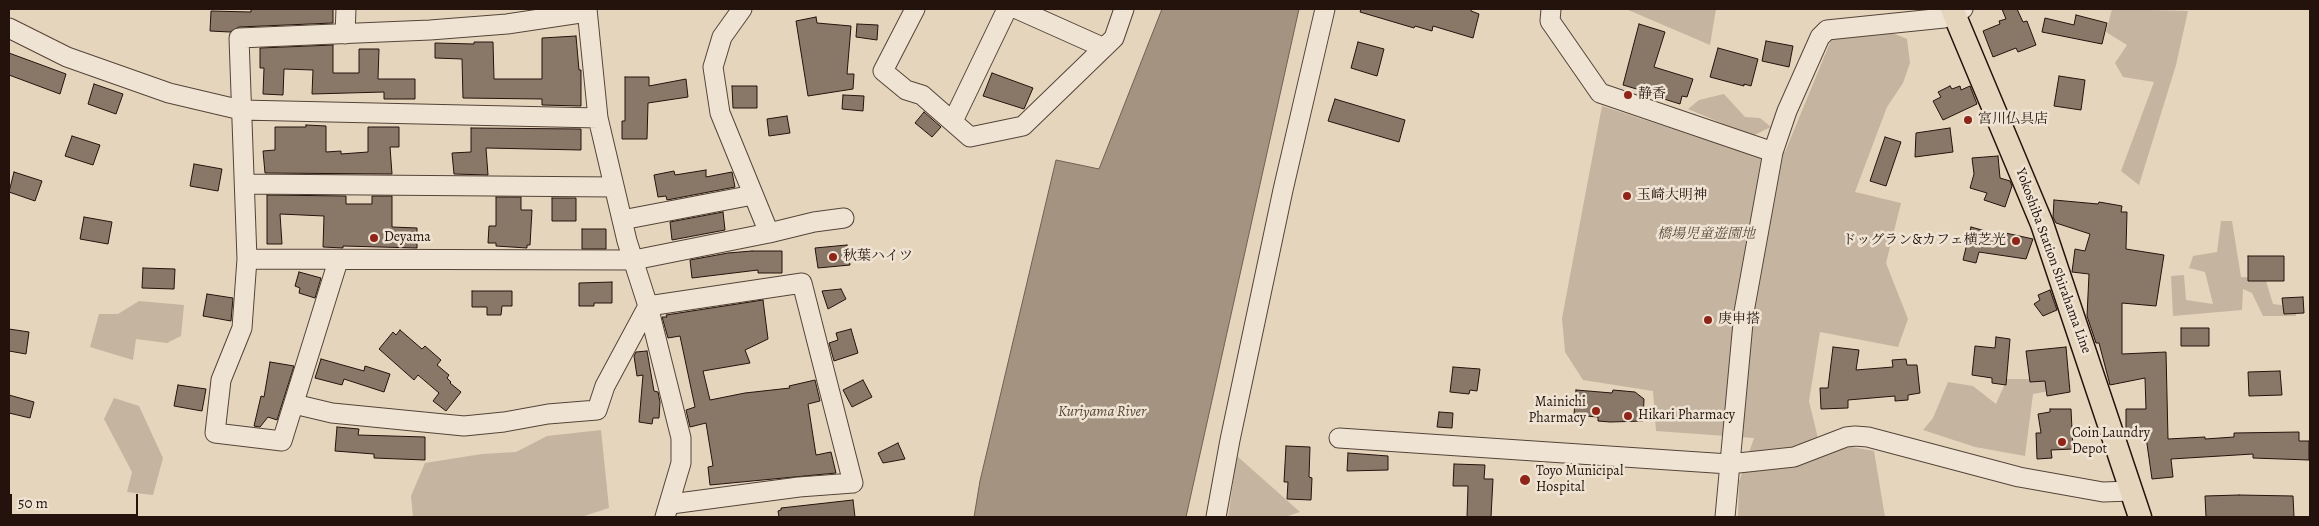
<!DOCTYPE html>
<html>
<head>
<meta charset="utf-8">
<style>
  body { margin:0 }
  #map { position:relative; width:2319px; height:526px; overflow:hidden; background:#e6d5bd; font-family:Alegreya,serif }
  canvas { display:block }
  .frame { position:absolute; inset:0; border:10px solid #24130c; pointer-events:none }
  .scale { position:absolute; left:10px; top:494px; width:128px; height:22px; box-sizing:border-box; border:2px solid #24130c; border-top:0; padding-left:6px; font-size:15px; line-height:18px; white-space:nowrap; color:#24130c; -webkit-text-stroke:4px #efe4d4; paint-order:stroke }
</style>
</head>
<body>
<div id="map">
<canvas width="2319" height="526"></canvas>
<div class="frame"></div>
<div class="scale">50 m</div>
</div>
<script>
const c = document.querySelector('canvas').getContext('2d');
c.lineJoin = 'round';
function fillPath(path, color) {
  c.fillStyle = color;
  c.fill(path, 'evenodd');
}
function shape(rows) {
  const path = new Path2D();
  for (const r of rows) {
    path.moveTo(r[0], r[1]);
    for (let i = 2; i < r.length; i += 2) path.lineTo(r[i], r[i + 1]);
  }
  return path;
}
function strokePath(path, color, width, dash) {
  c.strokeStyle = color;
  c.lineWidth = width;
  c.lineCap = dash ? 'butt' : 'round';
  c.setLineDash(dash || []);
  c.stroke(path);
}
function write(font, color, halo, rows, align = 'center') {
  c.font = font + ' Alegreya,"Noto Serif JP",serif';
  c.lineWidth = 5;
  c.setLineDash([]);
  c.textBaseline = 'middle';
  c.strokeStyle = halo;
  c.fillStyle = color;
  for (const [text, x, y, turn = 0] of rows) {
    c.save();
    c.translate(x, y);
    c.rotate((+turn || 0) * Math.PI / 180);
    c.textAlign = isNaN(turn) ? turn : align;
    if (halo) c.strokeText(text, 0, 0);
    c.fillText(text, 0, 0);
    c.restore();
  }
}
fillPath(shape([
  [1626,9,1716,9,1710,45],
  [2112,9,2188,11,2176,65,2139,185,2121,171,2154,82,2123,77,2115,63,2127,45,2106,32],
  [1885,30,1907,39,1910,63,1903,83,1887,107,1855,192,1901,203,1886,263,1908,319,1898,347,1820,332,1809,401,1822,455,1847,446,1874,451,1885,517,1738,517,1739,482,1754,438,1656,431,1653,391,1583,380,1565,352,1562,318,1602,106,1765,159,1785,152,1834,33],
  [1724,94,1745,117,1760,118,1771,127,1752,136,1688,109,1699,100],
  [2221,221,2232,221,2241,277,2265,278,2273,304,2296,307,2296,316,2263,316,2252,293,2243,289,2242,310,2173,316,2171,276,2184,275,2186,300,2213,304,2205,272,2189,268,2193,256,2217,252],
  [139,301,184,305,181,336,167,343,136,339,133,360,90,347,99,314,118,314],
  [2007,379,2066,379,2071,387,2033,394,2025,456,1975,447,1923,430,1933,418,1948,382,1973,386,1996,404],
  [114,398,139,406,163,458,153,495,127,492,132,472,104,419],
  [601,430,609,508,581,517,413,517,411,496,425,463,482,454,516,452,547,436],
  [1237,456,1300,512,1285,517,1228,517]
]), '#c5b49f');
const water = shape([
  [1162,9,1299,9,1186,517,974,517,980,481,1056,160,1099,169,1162,9]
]);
fillPath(water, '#a49381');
strokePath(water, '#716052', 1);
const building = shape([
  [251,9,333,9,333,23,239,27,230,32,210,31,211,11,251,12,251,9],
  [1361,9,1471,9,1471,11,1479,14,1473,38,1433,26,1432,31,1415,26,1414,28,1360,12,1361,9],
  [2002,9,2017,9,2023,22,2027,21,2036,45,2018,52,2016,48,1993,57,1983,31,2000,24,1999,21,2006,19,2002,9],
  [2076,15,2107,23,2102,44,2042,32,2045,18,2074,25,2076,15],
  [816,17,817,23,851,26,847,74,854,74,853,89,808,96,796,21,816,17],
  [857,24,878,25,877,40,856,37,857,24],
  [1639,24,1665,32,1654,67,1693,79,1687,97,1682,96,1680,104,1664,99,1664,97,1623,85,1639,24],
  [576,36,579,70,581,70,581,106,542,105,542,99,463,98,462,59,435,58,435,43,474,44,474,42,493,42,494,79,542,79,542,38,576,36],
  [1766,41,1793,46,1789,67,1762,61,1766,41],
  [1358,42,1384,49,1377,76,1351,68,1358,42],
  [333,45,333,73,359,73,359,49,379,49,378,79,415,79,415,99,384,99,384,92,312,94,313,70,284,69,283,95,263,94,264,68,260,68,260,48,333,45],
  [1718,48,1758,59,1751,86,1744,84,1744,86,1710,77,1718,48],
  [9,53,66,74,60,94,9,75,9,53],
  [992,73,1033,88,1024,109,983,96,992,73],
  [2059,76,2085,80,2081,110,2054,106,2059,76],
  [625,77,649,77,649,86,686,79,688,97,648,103,647,139,622,139,622,121,625,121,625,77],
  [94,84,123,94,116,114,88,104,94,84],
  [732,86,757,86,757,108,733,108,732,86],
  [1950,86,1952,89,1960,86,1961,90,1970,86,1977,104,1943,120,1933,101,1941,97,1938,92,1950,86],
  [843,95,864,96,863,111,842,109,843,95],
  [1335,99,1405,120,1399,142,1328,121,1335,99],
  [924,112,941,127,932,137,915,123,924,112],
  [787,116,790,133,769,136,767,119,787,116],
  [306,125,326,126,326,152,341,151,341,154,368,152,368,127,399,127,399,147,390,147,392,174,265,173,263,151,275,150,275,127,306,127,306,125],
  [471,128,581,129,581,150,486,148,488,175,454,174,452,153,471,152,471,128],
  [1950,128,1953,152,1915,157,1916,133,1950,128],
  [72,136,100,145,93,165,65,156,72,136],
  [1885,137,1901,142,1886,186,1870,181,1885,137],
  [1998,156,2000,178,2010,181,2012,186,2005,207,1984,200,1987,193,1970,188,1974,174,1972,158,1998,156],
  [194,164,222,169,218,191,190,186,194,164],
  [706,170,706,177,732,172,735,187,667,200,666,196,658,197,654,175,674,171,675,175,706,170],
  [14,172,42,181,35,201,9,192,14,172],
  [267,195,346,196,346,204,372,204,372,196,392,196,392,227,417,228,417,248,343,246,343,248,323,247,324,216,280,214,282,244,267,244,267,195],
  [496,197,521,197,521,210,532,210,530,245,527,245,527,248,496,246,496,243,488,243,489,226,496,226,496,197],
  [552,198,576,198,576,221,552,221,552,198],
  [2054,200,2098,204,2099,202,2122,206,2121,212,2127,212,2126,249,2164,255,2156,306,2122,303,2122,354,2166,352,2168,439,2205,437,2205,439,2234,437,2234,433,2299,432,2299,441,2309,441,2309,460,2253,458,2253,454,2171,459,2173,477,2152,479,2145,430,2126,430,2126,409,2146,409,2145,378,2110,385,2099,343,2096,343,2087,316,2089,274,2072,272,2075,249,2085,251,2090,234,2056,223,2053,217,2054,200],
  [723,212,725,230,672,240,670,222,723,212],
  [84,217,112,222,108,244,80,239,84,217],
  [1971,227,2000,235,2001,232,2033,239,2026,259,1979,252,1976,263,1963,260,1971,227],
  [582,229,606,229,606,249,582,249,582,229],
  [847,245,850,265,818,268,815,248,847,245],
  [752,251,782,251,782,273,758,273,758,270,692,278,690,260,728,253,752,251],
  [2248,256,2284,256,2284,281,2248,281,2248,256],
  [143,268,175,269,174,289,142,288,143,268],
  [299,272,321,278,315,298,299,293,300,288,295,286,299,272],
  [612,282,612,303,594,303,594,306,579,306,579,283,612,282],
  [841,289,846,299,828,309,822,291,841,289],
  [2050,290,2057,310,2043,316,2034,304,2040,300,2038,295,2050,290],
  [472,291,512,291,512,306,502,306,501,315,487,315,487,307,472,307,472,291],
  [207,294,233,298,231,321,203,316,207,294],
  [2303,297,2304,313,2284,314,2282,298,2303,297],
  [763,300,768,339,745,350,750,363,703,371,710,400,745,393,790,388,789,386,815,380,820,401,808,404,816,455,831,452,836,473,710,485,708,467,713,466,706,423,690,427,686,410,695,407,680,336,668,338,662,317,667,317,666,315,763,300],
  [2181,328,2209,328,2209,346,2181,346,2181,328],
  [9,329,29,332,26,354,9,351,9,329],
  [851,329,858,353,834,361,829,343,838,340,836,333,851,329],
  [400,330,422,349,425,346,441,360,437,365,449,375,447,378,451,382,450,383,461,392,446,411,433,401,439,393,418,375,414,380,379,349,393,332,396,335,400,330],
  [1996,337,2010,339,2006,385,1992,383,1992,378,1972,375,1975,346,1995,348,1996,337],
  [1833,347,1859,350,1856,370,1893,367,1892,360,1906,359,1907,365,1917,365,1920,393,1908,395,1908,400,1895,401,1895,396,1848,400,1848,408,1821,409,1820,388,1828,388,1833,347],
  [2066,347,2070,392,2047,396,2045,381,2030,382,2026,351,2066,347],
  [647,351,654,391,658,392,660,402,659,418,653,418,652,424,639,422,643,375,637,376,634,356,636,352,647,351],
  [321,359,364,371,365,366,390,374,384,392,344,379,342,385,315,378,321,359],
  [270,362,294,366,277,420,268,417,260,427,254,426,261,396,264,397,270,362],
  [1453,367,1480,369,1477,391,1470,390,1469,394,1450,392,1453,367],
  [2280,371,2282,395,2249,396,2248,372,2280,371],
  [863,380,872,397,852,407,843,390,863,380],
  [178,385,206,389,202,411,174,406,178,385],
  [1576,390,1612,393,1613,390,1635,392,1644,399,1643,421,1610,422,1598,421,1598,417,1574,415,1576,390],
  [9,395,34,402,30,418,9,413,9,395],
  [2050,409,2071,409,2073,449,2051,450,2052,458,2037,459,2036,433,2041,433,2038,414,2050,412,2050,409],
  [1439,412,1453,413,1452,428,1437,427,1439,412],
  [337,427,359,429,358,435,425,437,425,460,374,458,374,454,335,451,337,427],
  [898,443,905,459,883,463,878,453,898,443],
  [1286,446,1310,447,1309,477,1312,478,1311,500,1287,499,1288,482,1284,482,1286,446],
  [1348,453,1388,456,1388,470,1347,471,1348,453],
  [1454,464,1485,465,1484,479,1493,479,1491,517,1467,517,1468,486,1453,486,1454,464],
  [2239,495,2293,496,2294,517,2206,517,2205,496,2239,495],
  [853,500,855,517,779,517,778,511,781,510,781,508,853,500]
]);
fillPath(building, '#897868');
strokePath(building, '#24130c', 1);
const minor = shape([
  [587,9,598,118,627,241,648,306,681,438,681,463,665,517],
  [742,9,722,37,713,67,720,113,769,233,814,222,844,218],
  [915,9,883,71,906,90,922,95,970,137,1023,126,1114,38,1124,9],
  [1017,9,1102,47],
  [1551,9,1550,21,1600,93,1773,152],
  [9,28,67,57,169,93,241,110,598,118],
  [345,34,346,9],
  [953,121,1007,9],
  [246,184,614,187],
  [622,220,753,195],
  [247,259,634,260,769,233],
  [338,261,282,441,215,433,221,380,242,328,247,259,239,38,430,30,507,24,587,12],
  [294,404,332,413,464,426,504,422,548,414,597,410,605,386,648,306,802,283,853,483,799,487,671,504],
  [1339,438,1729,464,1794,457,1846,437,1855,436,1868,437,2019,477,2103,492,2131,491],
  [1216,517,1230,440,1283,190,1325,9],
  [1725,517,1744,312,1773,152,1787,111,1820,37,1827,30,1944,18,1963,9]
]);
const major = shape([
  [1952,9,2042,224,2140,517]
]);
strokePath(minor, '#544438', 21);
strokePath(major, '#24130c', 25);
strokePath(minor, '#efe4d4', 19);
strokePath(major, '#e6d5bd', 22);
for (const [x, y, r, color] of [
  [1628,95,5,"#8f2418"],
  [1968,120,5,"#8f2418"],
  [1627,196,5,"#8f2418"],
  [374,238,5,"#8f2418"],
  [2016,241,5,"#8f2418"],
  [833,257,5,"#8f2418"],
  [1708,320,5,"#8f2418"],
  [1596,411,5,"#8f2418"],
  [1628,416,5,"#8f2418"],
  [2062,442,5,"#8f2418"],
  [1525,480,6,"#8f2418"]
]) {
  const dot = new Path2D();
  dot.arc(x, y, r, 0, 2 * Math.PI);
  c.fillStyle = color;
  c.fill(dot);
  strokePath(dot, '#efe4d4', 2);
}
write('14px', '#24130c', '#efe4d4', [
  ["静香",1638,95],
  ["宮川仏具店",1978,120],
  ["玉崎大明神",1637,196],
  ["Deyama",384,238],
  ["ドッグラン&カフェ横芝光",2006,241,"right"],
  ["秋葉ハイツ",843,257],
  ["庚申搭",1718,320],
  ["Mainichi",1586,403,"right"],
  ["Pharmacy",1586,419,"right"],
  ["Hikari Pharmacy",1638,416],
  ["Coin Laundry",2072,434],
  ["Depot",2072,450],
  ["Toyo Municipal",1536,472],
  ["Hospital",1536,488]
], 'left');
write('italic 14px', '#5c4b3f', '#efe4d4', [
  ["橋場児童遊園地",1706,235]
]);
write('14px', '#24130c', '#efe4d4', [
  ["Yokoshiba Station Shirahama Line",2053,261,70]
]);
write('italic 15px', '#57463b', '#efe4d4', [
  ["Kuriyama River",1102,412]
]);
</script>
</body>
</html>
